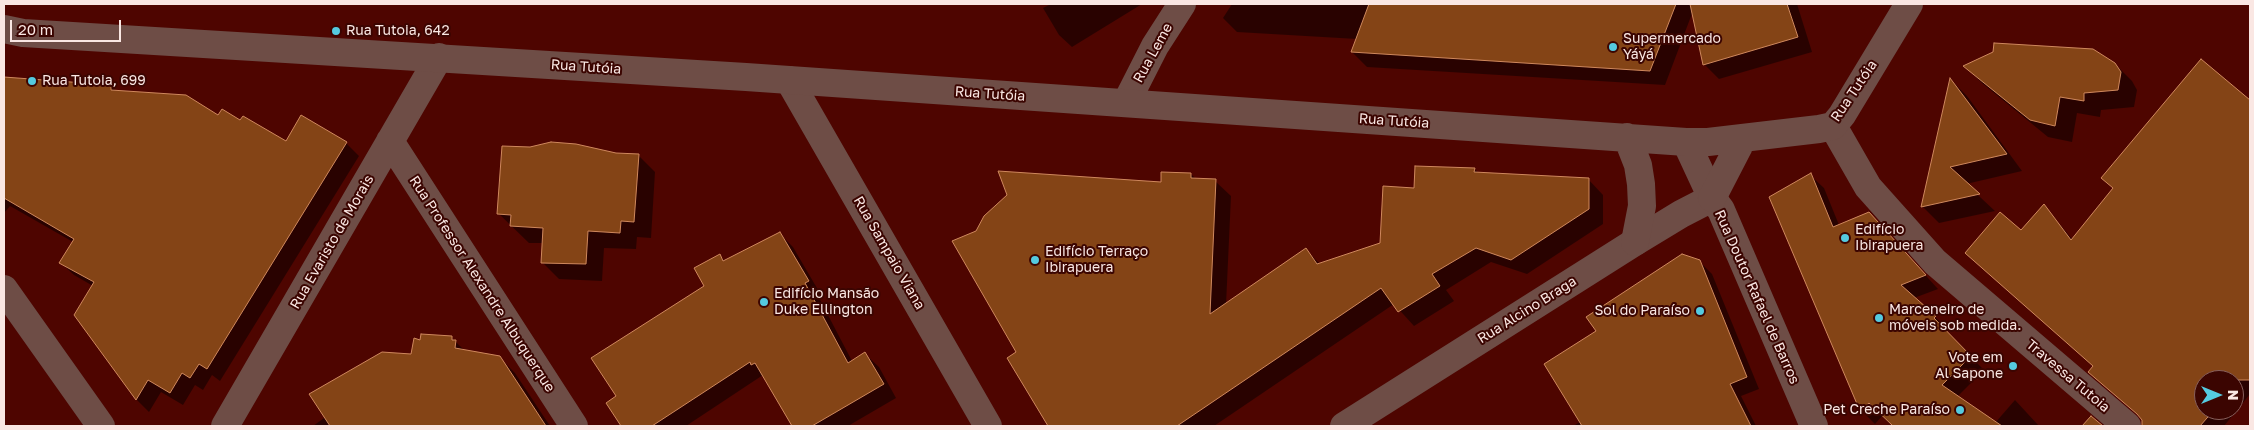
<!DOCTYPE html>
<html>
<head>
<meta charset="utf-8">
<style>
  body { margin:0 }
  #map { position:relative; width:2254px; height:430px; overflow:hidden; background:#4e0500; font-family:"Golos Text",sans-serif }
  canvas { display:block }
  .frame { position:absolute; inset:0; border:5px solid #fae7e3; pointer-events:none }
  .north { position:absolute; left:2194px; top:370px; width:50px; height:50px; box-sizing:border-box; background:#3b0501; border:1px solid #875f5b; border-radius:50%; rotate:90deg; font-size:14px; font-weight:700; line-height:20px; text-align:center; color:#fae7e3 }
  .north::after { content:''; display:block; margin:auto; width:18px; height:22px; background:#55cadf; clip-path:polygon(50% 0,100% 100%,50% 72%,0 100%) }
  .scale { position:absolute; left:10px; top:20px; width:111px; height:22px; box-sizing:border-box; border:2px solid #fae7e3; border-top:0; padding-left:6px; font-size:15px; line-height:18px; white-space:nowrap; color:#fae7e3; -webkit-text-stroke:4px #3b0501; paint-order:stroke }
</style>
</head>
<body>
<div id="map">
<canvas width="2254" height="430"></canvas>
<div class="frame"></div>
<div class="north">N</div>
<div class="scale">20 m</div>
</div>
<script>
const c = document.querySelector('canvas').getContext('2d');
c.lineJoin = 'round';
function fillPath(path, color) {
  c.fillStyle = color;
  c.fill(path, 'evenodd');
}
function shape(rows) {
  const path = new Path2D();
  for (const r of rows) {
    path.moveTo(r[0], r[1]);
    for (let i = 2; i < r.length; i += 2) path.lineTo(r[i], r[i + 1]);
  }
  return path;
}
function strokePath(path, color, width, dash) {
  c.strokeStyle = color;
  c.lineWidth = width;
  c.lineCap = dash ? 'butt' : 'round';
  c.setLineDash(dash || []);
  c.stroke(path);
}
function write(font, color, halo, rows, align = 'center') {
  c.font = font + ' "Golos Text",sans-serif';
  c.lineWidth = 4;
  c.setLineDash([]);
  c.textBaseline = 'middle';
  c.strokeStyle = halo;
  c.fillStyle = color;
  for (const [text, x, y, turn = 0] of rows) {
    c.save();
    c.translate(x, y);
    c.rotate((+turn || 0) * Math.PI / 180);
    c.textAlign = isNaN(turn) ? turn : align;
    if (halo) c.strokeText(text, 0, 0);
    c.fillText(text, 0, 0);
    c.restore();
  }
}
fillPath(shape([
  [1051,4,1142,4,1072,47,1059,35,1043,8],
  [1232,4,1797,4,1812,52,1719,79,1704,64,1693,11,1665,85,1367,67,1352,52,1357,39,1237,32,1223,18],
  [2115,64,2132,81,2137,90,2134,107,2101,110,2100,117,2077,113,2072,142,2048,137,1982,83,1965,66],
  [2208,66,2250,102,2250,394,2224,426,2143,426,2141,418,2090,372,2094,367,1967,253,2022,232,2044,206,2073,240,2114,189,2103,178],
  [2204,380,2234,380,2234,410,2204,410],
  [4,79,110,86,116,91,241,122,286,143,346,143,359,156,220,381,212,375,203,390,195,385,183,405,161,392,149,412,137,400,76,315,93,286,74,275,61,263,73,242,10,206,4,213],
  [1951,80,1967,96,2022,171,1966,184,1995,211,1939,223,1923,207],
  [616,155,638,155,655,172,651,238,637,237,636,249,604,248,602,281,559,279,542,262,543,243,529,243,498,213],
  [1474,169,1479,173,1588,179,1603,195,1603,224,1527,274,1491,262,1446,290,1454,301,1414,326,1394,304,1214,426,1049,426,1008,358,1018,353,1162,183,1191,174,1196,179,1215,181,1231,196,1226,305,1306,250,1320,264,1381,244,1416,190],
  [1810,175,1824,188,1839,225,1869,213,1938,289,1914,298,1949,330,1946,332,1984,370,1957,397,1995,423,2015,400,2039,426,1894,426,1883,415,1875,424,1861,410,1771,198],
  [780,234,793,247,821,295,818,296,852,361,865,354,879,367,896,398,848,426,793,426,763,375,686,426,623,426,608,403,618,397,706,287,720,256,725,261],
  [1699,261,1712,274,1759,389,1741,396,1756,426,1573,426,1580,422,1597,331],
  [452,338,465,351,499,357,515,373,550,426,313,426,412,355,421,341]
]), '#0007');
const building = shape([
  [1369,4,1676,4,1650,71,1351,52,1369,4],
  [1690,4,1787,4,1798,37,1703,65,1690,4],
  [1994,43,2093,49,2115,63,2121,72,2118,90,2084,93,2084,101,2060,97,2055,126,2030,120,1963,66,1993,52,1994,43],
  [2201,59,2250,100,2250,380,2238,380,2234,385,2234,380,2204,380,2204,410,2214,410,2200,426,2142,426,2142,420,2137,414,2088,372,2093,366,1965,253,2000,212,2021,230,2044,204,2071,240,2113,188,2101,178,2201,59],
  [4,77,111,85,111,90,186,95,218,115,222,109,240,120,243,116,286,141,301,115,347,142,207,369,199,364,190,378,182,373,170,393,148,380,136,400,74,315,94,282,59,263,74,239,4,198,4,77],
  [1950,78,2007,154,1950,167,1980,194,1921,207,1950,78],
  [551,142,576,144,616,153,639,154,634,222,621,221,620,233,588,231,586,264,541,263,543,228,510,226,511,215,497,214,502,146,530,147,551,142],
  [1415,166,1475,168,1474,172,1589,178,1589,209,1511,260,1476,248,1432,274,1440,286,1398,312,1381,288,1177,426,1048,426,1007,358,1016,352,952,241,976,231,984,216,1007,195,998,171,1161,182,1161,172,1191,173,1191,178,1216,179,1210,314,1306,248,1317,264,1380,243,1383,186,1414,188,1415,166],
  [1811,173,1833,227,1869,212,1926,275,1901,285,1936,316,1934,318,1971,356,1942,385,2002,426,1893,426,1869,403,1860,411,1769,197,1811,173],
  [780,232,809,281,805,283,848,363,865,352,884,384,812,426,792,426,755,363,751,365,750,362,652,426,621,426,606,403,616,396,591,358,704,286,694,268,720,254,723,261,780,232],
  [1682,254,1700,260,1747,377,1730,384,1751,426,1582,426,1544,364,1596,331,1586,317,1682,254],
  [421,334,452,336,452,340,456,340,455,348,500,356,546,426,330,426,309,394,382,352,411,354,414,338,420,340,421,334],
  [2091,416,2103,426,2082,426,2091,416]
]);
fillPath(building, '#844416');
strokePath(building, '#cf885d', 1);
strokePath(shape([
  [789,80,988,426],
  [1126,103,1155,46,1182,4],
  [1833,126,1868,187,1935,262,2127,426],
  [390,141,574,426],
  [1686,142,1712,198,1721,210,1814,426],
  [225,426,439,57],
  [1344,426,1635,242,1681,214,1712,198]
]), '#6e4d46', 28);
strokePath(shape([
  [4,29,23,33,746,77,1686,142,1708,142,1819,129,1833,126,1842,115,1909,4],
  [1627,137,1638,165,1641,184,1642,206,1635,242],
  [1712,198,1743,138],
  [4,289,101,426]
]), '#6e4d46', 28);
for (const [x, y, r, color] of [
  [336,31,5,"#55cadf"],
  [1613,47,5,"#55cadf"],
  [32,81,5,"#55cadf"],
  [1845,238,5,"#55cadf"],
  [1035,260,5,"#55cadf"],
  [764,302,5,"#55cadf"],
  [1700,311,5,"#55cadf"],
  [1879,318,5,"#55cadf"],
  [2013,366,5,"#55cadf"],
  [1960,410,5,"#55cadf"]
]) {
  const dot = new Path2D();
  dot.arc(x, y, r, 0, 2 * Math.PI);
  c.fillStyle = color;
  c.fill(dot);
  strokePath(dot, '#3b0501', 2);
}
write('14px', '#fae7e3', '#3b0501', [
  ["Rua Tutoia, 642",346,31],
  ["Supermercado",1623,39],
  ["Yáyá",1623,55],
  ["Rua Tutoia, 699",42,81],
  ["Edifício",1855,230],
  ["Ibirapuera",1855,246],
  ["Edifício Terraço",1045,252],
  ["Ibirapuera",1045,268],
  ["Edifício Mansão",774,294],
  ["Duke Ellington",774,310],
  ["Marceneiro de",1889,310],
  ["móveis sob medida.",1889,326],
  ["Sol do Paraíso",1690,311,"right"],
  ["Vote em",2003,358,"right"],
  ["Al Sapone",2003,374,"right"],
  ["Pet Creche Paraíso",1950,410,"right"]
], 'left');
write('14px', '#fae7e3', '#3b0501', [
  ["Rua Leme",1153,53,-61],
  ["Rua Tutóia",586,67,4],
  ["Rua Tutóia",1854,91,-56],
  ["Rua Tutóia",990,94,4],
  ["Rua Tutóia",1394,121,4],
  ["Rua Evaristo de Morais",332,242,-60],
  ["Rua Sampaio Viana",889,253,60],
  ["Rua Professor Alexandre Albuquerque",482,284,57],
  ["Rua Doutor Rafael de Barros",1757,297,66],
  ["Rua Alcino Braga",1527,310,-32],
  ["Travessa Tutoia",2068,376,40]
]);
</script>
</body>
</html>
